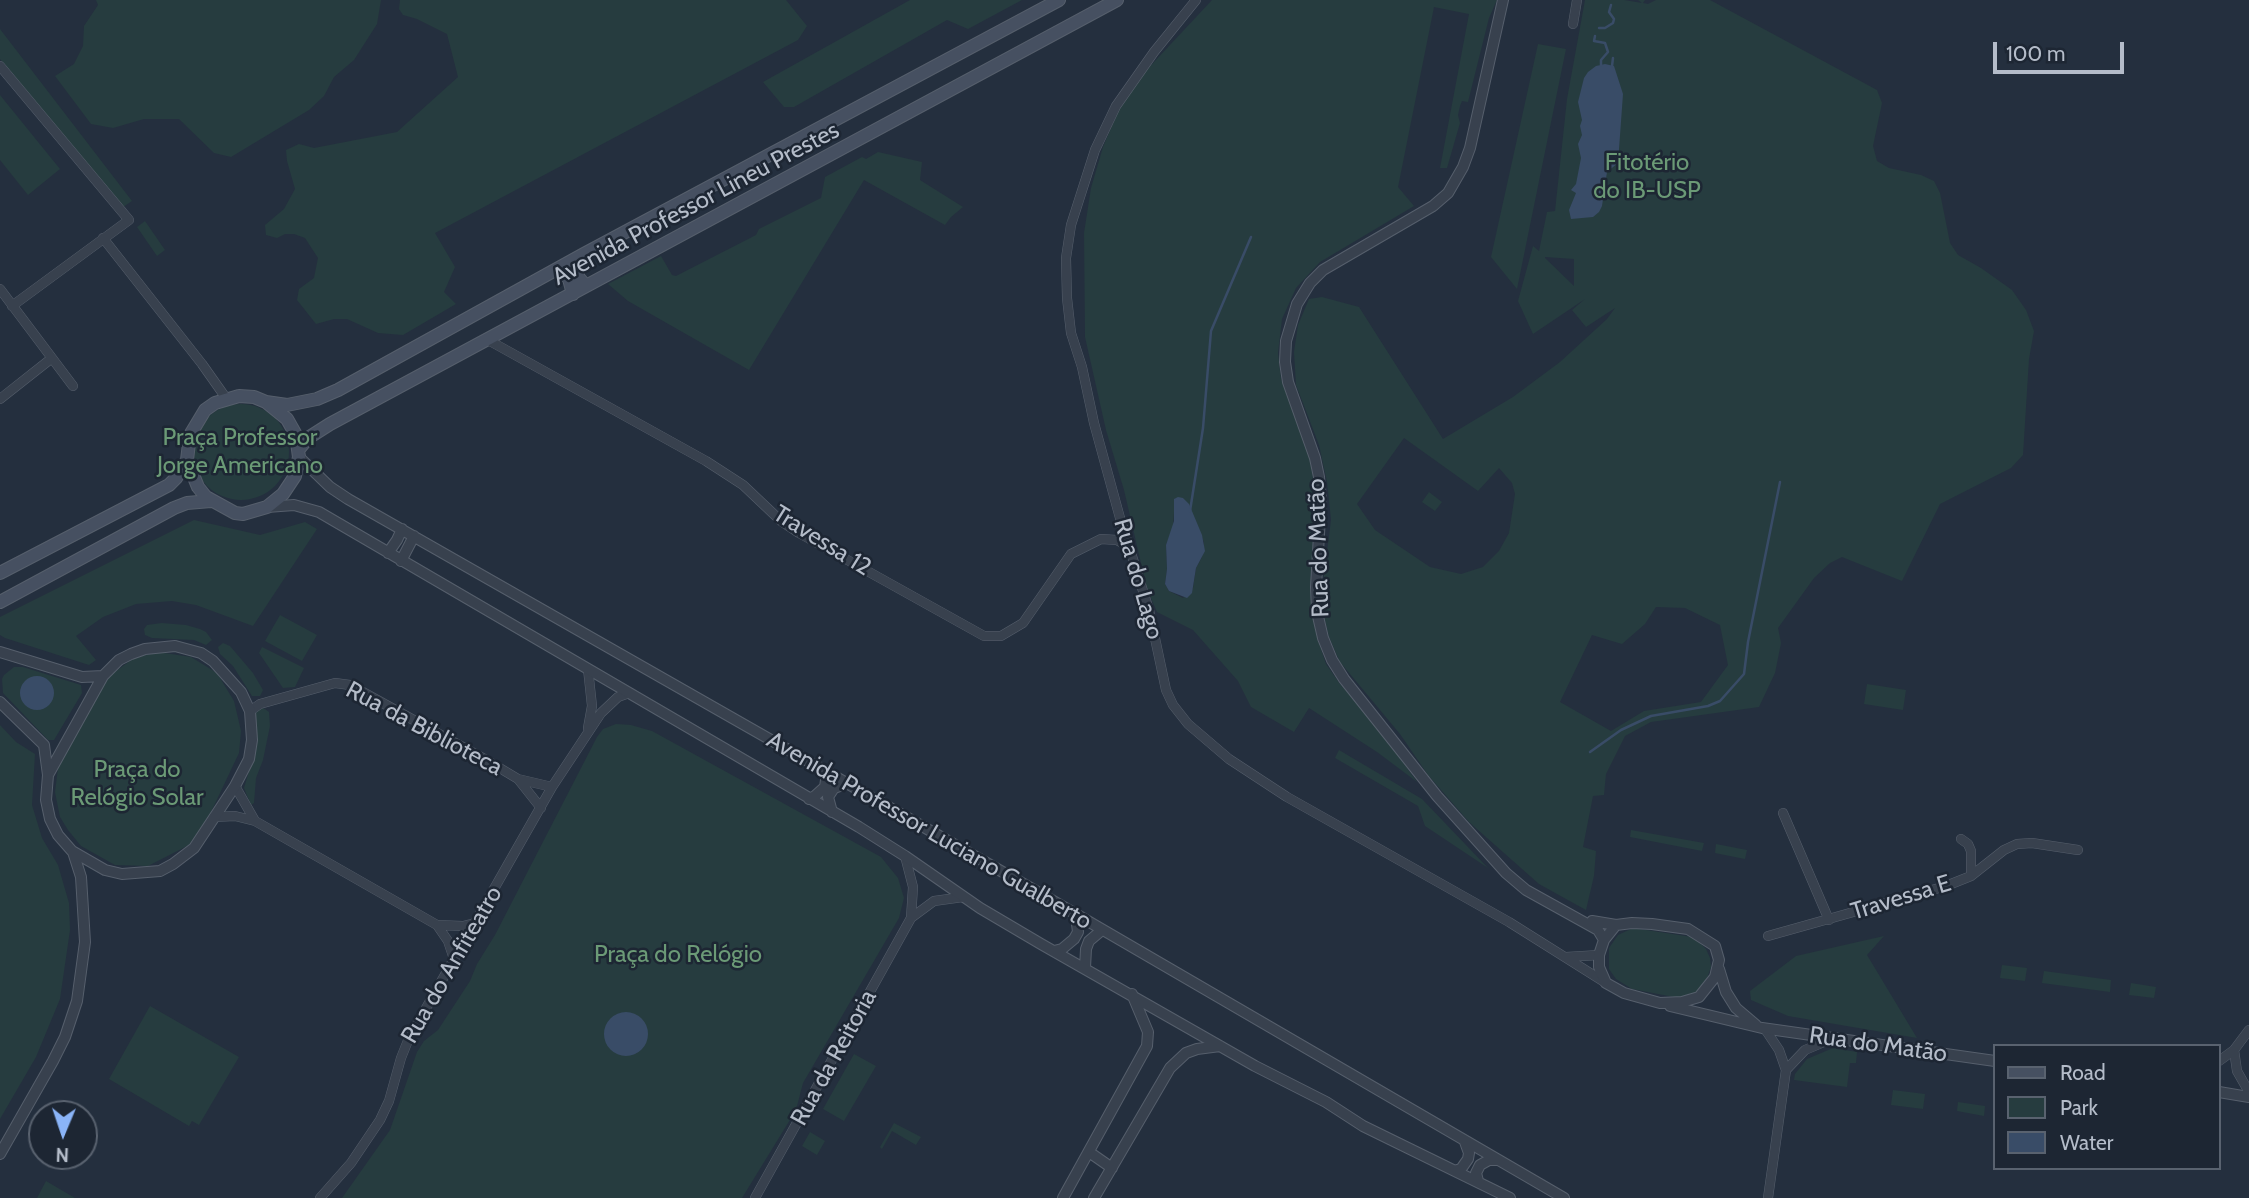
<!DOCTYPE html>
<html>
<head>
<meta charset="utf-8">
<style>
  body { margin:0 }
  #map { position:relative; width:2249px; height:1198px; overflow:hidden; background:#242f3e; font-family:Cabin,sans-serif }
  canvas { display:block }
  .legend { position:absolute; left:1993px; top:1044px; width:228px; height:126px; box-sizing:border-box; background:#1d2633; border:2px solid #59626f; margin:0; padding:9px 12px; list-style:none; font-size:21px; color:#b4bcc9 }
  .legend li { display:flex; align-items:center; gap:14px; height:35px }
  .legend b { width:35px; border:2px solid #59626f }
  .north { position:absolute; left:28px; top:1100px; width:70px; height:70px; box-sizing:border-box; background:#1d2633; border:2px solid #59626f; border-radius:50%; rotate:182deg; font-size:19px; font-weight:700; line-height:28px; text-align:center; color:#b4bcc9 }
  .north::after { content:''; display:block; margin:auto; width:24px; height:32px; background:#8ab4f8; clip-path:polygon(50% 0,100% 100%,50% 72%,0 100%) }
  .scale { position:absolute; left:1993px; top:42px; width:131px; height:32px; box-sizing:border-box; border:4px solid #b4bcc9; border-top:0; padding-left:9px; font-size:21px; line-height:24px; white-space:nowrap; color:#b4bcc9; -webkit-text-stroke:5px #1d2633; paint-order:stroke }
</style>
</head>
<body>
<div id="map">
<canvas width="2249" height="1198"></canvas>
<ul class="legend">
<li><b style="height:9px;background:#465061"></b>Road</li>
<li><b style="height:19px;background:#263c3f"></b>Park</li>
<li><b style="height:19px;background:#394c67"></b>Water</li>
</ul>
<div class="north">N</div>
<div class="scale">100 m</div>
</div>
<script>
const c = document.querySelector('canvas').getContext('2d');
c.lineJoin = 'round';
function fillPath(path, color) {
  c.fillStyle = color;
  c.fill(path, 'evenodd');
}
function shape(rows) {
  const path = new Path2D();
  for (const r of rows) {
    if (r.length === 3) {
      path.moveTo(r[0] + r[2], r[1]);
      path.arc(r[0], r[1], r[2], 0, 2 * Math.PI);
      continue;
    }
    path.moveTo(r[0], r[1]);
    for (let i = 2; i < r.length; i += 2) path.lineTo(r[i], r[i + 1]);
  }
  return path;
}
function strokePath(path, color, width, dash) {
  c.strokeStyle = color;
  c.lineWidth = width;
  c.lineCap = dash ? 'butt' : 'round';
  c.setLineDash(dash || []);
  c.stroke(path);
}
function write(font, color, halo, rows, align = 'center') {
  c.font = font + ' Cabin,sans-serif';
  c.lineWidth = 5;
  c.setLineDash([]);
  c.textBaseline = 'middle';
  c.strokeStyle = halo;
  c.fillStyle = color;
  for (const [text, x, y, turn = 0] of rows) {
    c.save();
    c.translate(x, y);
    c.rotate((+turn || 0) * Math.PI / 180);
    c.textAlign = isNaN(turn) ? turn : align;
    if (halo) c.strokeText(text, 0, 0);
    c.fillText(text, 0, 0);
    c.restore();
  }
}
fillPath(shape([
  [96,0,381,0,377,24,354,60,334,77,324,96,309,110,231,157,214,153,179,119,144,119,113,128,91,124,55,76,74,64,83,46,84,26,98,5],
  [400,0,786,0,807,26,798,40,435,233,455,267,444,292,456,304,403,335,378,333,347,319,334,319,316,324,297,300,299,289,314,278,318,258,305,238,294,234,285,234,277,238,266,235,265,225,284,209,295,189,287,161,286,150,299,144,314,148,397,132,458,77,447,34,417,19,403,15,399,9],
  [910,0,1022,0,968,29,947,20,794,107,784,107,763,82],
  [1212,0,1497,0,1489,18,1468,102,1462,101,1460,106,1458,115,1460,123,1447,168,1440,168,1469,14,1434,7,1398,187,1414,206,1320,262,1296,288,1282,319,1278,353,1281,379,1310,458,1315,493,1311,587,1318,640,1326,664,1340,684,1370,716,1417,782,1377,752,1309,708,1294,732,1251,707,1238,681,1193,630,1157,612,1147,589,1124,490,1106,430,1085,337,1084,233,1091,188,1103,147,1119,109,1141,76],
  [1175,498,1183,498,1204,542,1202,557,1196,568,1193,588,1183,598,1169,591,1165,584,1167,569,1166,545,1173,527],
  [1585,0,1624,0,1642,3,1638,0,1645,0,1643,3,1648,4,1656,0,1710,0,1877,90,1882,103,1873,146,1877,161,1889,168,1921,175,1934,181,1940,193,1950,243,1958,255,1981,268,2012,290,2026,310,2034,331,2029,359,2023,455,2011,468,1940,504,1902,581,1842,557,1830,563,1814,578,1778,628,1781,643,1775,673,1759,707,1651,722,1625,736,1606,774,1604,795,1593,796,1583,847,1596,851,1594,876,1586,910,1539,884,1469,822,1428,775,1400,734,1340,662,1329,637,1322,608,1323,583,1331,520,1327,482,1319,445,1296,385,1294,352,1298,325,1309,299,1322,297,1359,307,1443,439,1513,397,1560,362,1607,319,1615,308,1586,327,1572,310,1585,299,1533,334,1518,301,1533,246,1539,251,1547,212,1555,211,1567,99],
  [1545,257,1574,259,1574,286,1545,258],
  [1404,438,1478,491,1499,468,1512,483,1515,494,1509,533,1499,551,1483,567,1461,574,1430,567,1375,530,1357,504],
  [1656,607,1685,608,1720,625,1728,665,1701,702,1644,711,1611,731,1560,702,1592,635,1622,644,1645,624],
  [0,29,132,201,123,207,0,59],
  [1538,44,1566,49,1517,289,1491,257],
  [0,95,60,169,28,195,0,160],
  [878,152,922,162,920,180,963,207,951,217,945,225,864,180,749,370,628,301,608,284,661,256,672,275,676,276,756,235,759,229,821,198,825,177,862,157,866,159],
  [145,221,165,250,157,256,137,227],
  [241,452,48],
  [1429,492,1442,502,1435,511,1422,502],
  [194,520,260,535,305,522,317,529,253,626,196,605,172,601,136,604,103,617,76,636,96,660,89,665,5,638,0,635,0,617],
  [280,615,317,635,302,661,265,641],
  [162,623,186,625,200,629,206,632,212,640,206,645,194,640,152,638,145,635,144,629,147,625],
  [223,643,230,646,253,673,263,690,260,696,252,696,233,666,220,654,218,647],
  [262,647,304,668,295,687,283,688,259,653],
  [158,652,191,657,217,673,234,701,241,731,239,753,202,831,189,845,148,866,115,865,81,846,68,830,60,817,55,792,58,768,104,683,112,674,134,658],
  [14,667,23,667,81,685,82,693,54,740,48,740,3,693,2,679,4,675],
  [1867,684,1906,690,1903,710,1864,704],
  [262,707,269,712,270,726,263,760,256,778,254,803,251,805,244,788,255,751,257,735,255,712],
  [616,724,631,725,652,731,881,857,898,878,904,898,899,918,803,1083,796,1110,742,1198,342,1198,390,1130,417,1052,424,1041,438,1030,470,981,477,964,495,935,597,737,603,729],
  [0,725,16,742,35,754,32,805,42,838,58,865,69,903,70,930,60,999,36,1057,0,1119],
  [1339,750,1422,799,1488,868,1425,826,1418,806,1335,758],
  [1631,830,1704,843,1702,851,1630,837],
  [1716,844,1747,850,1745,859,1715,853],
  [1633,928,1692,937,1699,942,1706,949,1710,958,1711,967,1705,984,1695,993,1679,998,1632,989,1616,979,1609,969,1609,948,1618,935],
  [1884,936,1867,955,1917,1038,1788,1016,1751,1000,1750,991,1796,956],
  [2002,965,2027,968,2025,981,2000,978],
  [2044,971,2111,980,2110,992,2042,983],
  [2131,983,2156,987,2154,998,2129,995],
  [150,1006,239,1057,199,1125,192,1121,189,1126,109,1079],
  [1833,1048,1857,1052,1856,1063,1850,1063,1847,1087,1794,1080,1795,1074,1807,1059],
  [854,1054,876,1066,844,1121,823,1109],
  [1893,1090,1925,1094,1923,1109,1891,1105],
  [1958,1102,1985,1106,1984,1116,1957,1111],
  [894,1123,921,1137,916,1145,892,1131,882,1149,880,1147],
  [810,1132,825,1141,817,1155,802,1146],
  [46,1181,75,1198,37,1198]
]), '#263c3f');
fillPath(shape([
  [1605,64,1614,66,1623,94,1618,163,1607,172,1602,206,1599,212,1593,217,1571,219,1569,210,1576,193,1571,190,1576,184,1581,158,1578,144,1582,135,1580,126,1582,120,1578,102,1584,78,1588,72,1596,66],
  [1178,497,1183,498,1189,504,1202,535,1205,551,1196,568,1192,593,1187,598,1169,591,1165,584,1167,569,1166,545,1174,521,1174,499],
  [37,693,17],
  [626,1034,22]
]), '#394c67');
strokePath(shape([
  [1599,28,1605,28,1613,23,1614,19,1609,12,1611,5],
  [1595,36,1594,41,1605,43,1608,52,1601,60,1601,65],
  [1612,66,1613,58],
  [1190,511,1203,428,1211,331,1251,237],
  [1590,752,1621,730,1651,716,1708,706,1720,701,1744,674,1748,642,1780,482]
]), '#394c67', 2.5);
const minor = shape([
  [1196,0,1154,52,1116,106,1095,150,1071,225,1066,258,1067,298,1071,333,1082,367,1094,423,1120,518,1149,610,1166,690,1173,705,1188,724,1229,759,1287,797,1509,922,1606,983],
  [1573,24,1577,0],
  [0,66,129,220,12,306],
  [103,238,202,364,226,398],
  [0,289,73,386],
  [488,340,706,461,743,485,781,521,799,533,984,636,1001,636,1023,623,1071,554,1101,539,1117,540,1128,546],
  [0,399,52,358],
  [588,669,592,706,588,728],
  [250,711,260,704,335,683,350,685,488,761,518,779,552,787],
  [518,779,541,808],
  [235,786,255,821],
  [1783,813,1829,920],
  [214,817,235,816,255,821,437,925,448,941,454,959],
  [1961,839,1968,844,1971,851,1971,876],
  [905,856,913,887,911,918],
  [437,925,463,926,475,923],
  [1768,936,1946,886,1971,876,2004,850,2017,844,2032,843,2078,850],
  [1566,957,1599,955],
  [1765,1029,1779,1050,1786,1070,1768,1198],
  [2234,1050,2237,1071,2249,1092],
  [2219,1061,2234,1050,2249,1030],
  [1786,1070,1805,1050,1831,1039],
  [320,1198,351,1163,380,1120,389,1101,401,1058,409,1038,552,787,601,713,618,697,629,693],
  [755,1198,911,918,934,901,963,897]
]);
const tertiary = shape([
  [1503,0,1470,148,1463,167,1448,193,1433,206,1323,270,1310,283,1297,304,1286,341,1285,362,1288,382,1315,458,1319,477,1321,499,1316,587,1317,612,1323,638,1332,660,1344,679,1437,796,1506,873,1526,890,1598,930,1604,940],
  [299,457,330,487,348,499,1043,895,1564,1198],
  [267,507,294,505,319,512,859,827,905,856,980,908,1041,944,1255,1066,1326,1102,1363,1126,1510,1198],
  [388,553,397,540,402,529],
  [401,561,414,536],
  [175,646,201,653,213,661,241,692,250,711,252,740,249,759,235,786,194,848,173,864,160,871,122,874,105,870,72,851,58,835,50,819,46,800,48,775,103,676,119,660,131,654,145,649,175,646],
  [0,652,82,677,103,676],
  [0,702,44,745,48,775],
  [809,799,815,796,825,787,827,773],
  [832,812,828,797,834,788,845,784],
  [1592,921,1616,925,1632,923,1652,924,1688,929,1715,946,1719,960,1715,977,1699,997,1682,1002,1660,1003,1624,993,1606,983,1599,967,1599,955,1604,940,1616,925],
  [1054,951,1062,949,1074,939,1078,932,1076,916],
  [1085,968,1086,949,1089,941,1102,930],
  [1719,969,1726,992,1736,1008,1756,1025],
  [1670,1006,1762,1028,1995,1061],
  [2219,1092,2249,1097],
  [1089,1152,1112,1168],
  [0,1154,53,1061,65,1037,77,1001,85,942,81,877,73,852],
  [1457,1170,1461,1169,1468,1159,1469,1153,1465,1142],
  [1478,1181,1476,1173,1480,1165,1489,1160,1498,1160],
  [1063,1198,1147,1046,1148,1032,1132,994],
  [1094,1198,1170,1068,1186,1053,1197,1049,1220,1046]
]);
const secondary = shape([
  [573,261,579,278,586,286],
  [559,268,569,279,573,294],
  [239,396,254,397,266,402,287,419,296,435,299,457,295,476,283,494,267,507,243,514,235,513,206,497,198,487,187,460,190,435,205,410,215,403,239,396],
  [266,402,287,405,317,399,338,390,584,254,1059,0],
  [299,449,308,438,330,424,1117,0],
  [0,573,169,485,176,478,187,460],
  [0,602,174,508,187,503,211,501]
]);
strokePath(minor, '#565f6c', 10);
strokePath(tertiary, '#565f6c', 12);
strokePath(secondary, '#565f6c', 14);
strokePath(minor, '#38414e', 9);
strokePath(tertiary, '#38414e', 10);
strokePath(secondary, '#465061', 12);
write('24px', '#6b9a76', '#1d2633', [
  ["Fitotério",1647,163],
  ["do IB-USP",1647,191],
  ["Praça Professor",240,438],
  ["Jorge Americano",240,466],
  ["Praça do",137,770],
  ["Relógio Solar",137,798],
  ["Praça do Relógio",678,955]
]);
write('24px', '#b4bcc9', '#1d2633', [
  ["Avenida Professor Lineu Prestes",696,204,-28],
  ["Travessa 12",822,541,32],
  ["Rua do Matão",1319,548,-92],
  ["Rua do Lago",1138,579,74],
  ["Rua da Biblioteca",424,729,28],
  ["Avenida Professor Luciano Gualberto",929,831,30],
  ["Travessa E",1901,898,-17],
  ["Rua do Anfiteatro",452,965,-60],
  ["Rua do Matão",1878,1045,8],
  ["Rua da Reitoria",834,1058,-61]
]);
</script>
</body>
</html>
